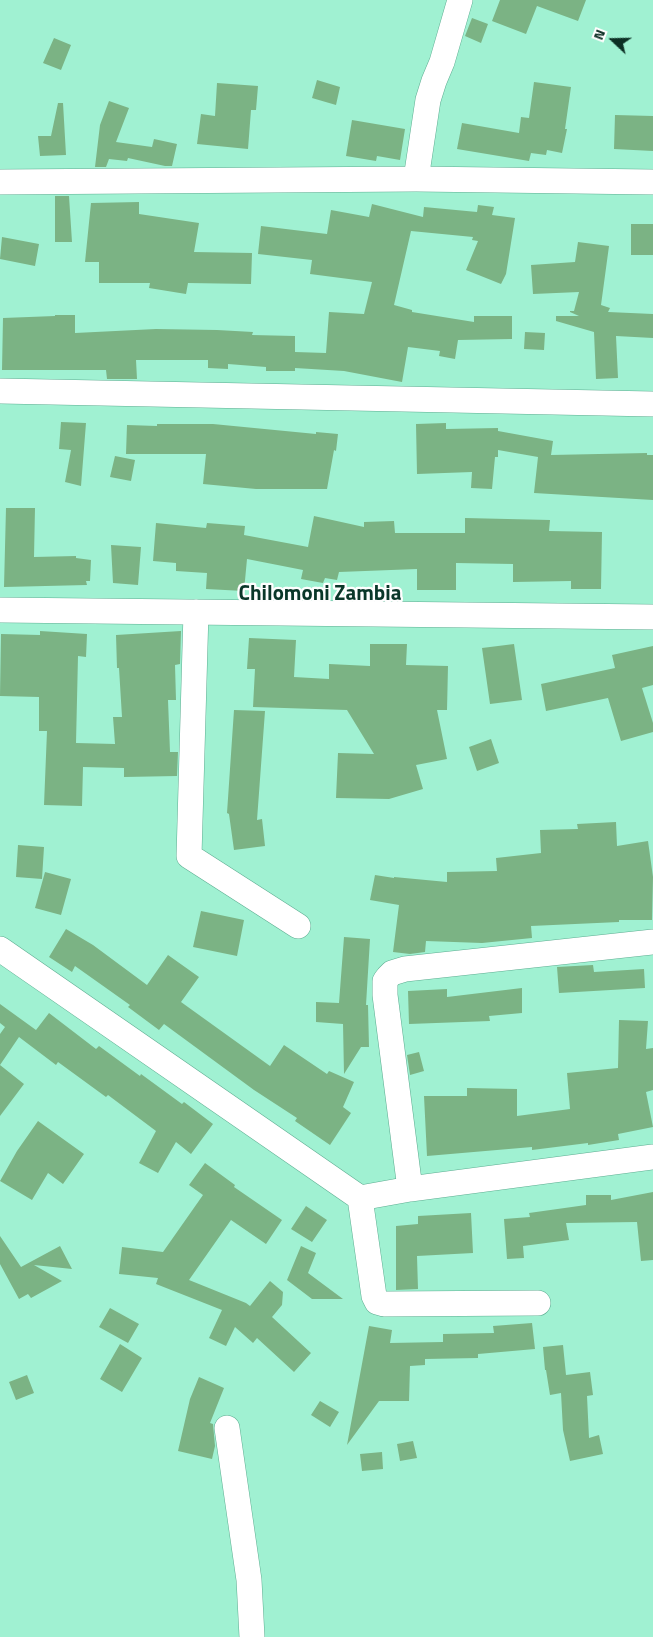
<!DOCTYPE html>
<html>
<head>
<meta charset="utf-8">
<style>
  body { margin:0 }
  #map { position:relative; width:653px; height:1637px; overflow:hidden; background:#a0f1d2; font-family:"Titillium Web",sans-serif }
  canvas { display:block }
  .north { position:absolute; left:588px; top:15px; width:50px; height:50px; -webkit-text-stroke:4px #fefefe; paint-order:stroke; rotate:291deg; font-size:14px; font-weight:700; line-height:20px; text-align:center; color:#0d3025 }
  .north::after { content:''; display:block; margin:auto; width:18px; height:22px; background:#0d3025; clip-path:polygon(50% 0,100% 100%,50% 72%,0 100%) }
</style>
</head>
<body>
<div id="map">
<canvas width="653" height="1637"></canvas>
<div class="north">N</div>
</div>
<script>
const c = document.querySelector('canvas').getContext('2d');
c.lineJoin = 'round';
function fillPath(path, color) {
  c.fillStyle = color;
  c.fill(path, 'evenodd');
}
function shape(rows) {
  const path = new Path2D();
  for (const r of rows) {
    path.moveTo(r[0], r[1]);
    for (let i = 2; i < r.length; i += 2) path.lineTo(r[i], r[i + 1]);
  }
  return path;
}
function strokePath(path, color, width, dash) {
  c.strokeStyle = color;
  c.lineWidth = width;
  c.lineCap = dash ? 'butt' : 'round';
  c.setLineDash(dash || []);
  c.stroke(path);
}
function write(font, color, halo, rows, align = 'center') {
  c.font = font + ' "Titillium Web",sans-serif';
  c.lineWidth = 4.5;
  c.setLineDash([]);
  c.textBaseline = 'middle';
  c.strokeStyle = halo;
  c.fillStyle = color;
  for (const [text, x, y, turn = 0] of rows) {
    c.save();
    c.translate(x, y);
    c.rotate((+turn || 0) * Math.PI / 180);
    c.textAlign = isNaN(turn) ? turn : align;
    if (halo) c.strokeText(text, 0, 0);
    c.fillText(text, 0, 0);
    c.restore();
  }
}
fillPath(shape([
  [500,0,586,0,578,21,537,6,526,34,492,21],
  [472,18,488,24,481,43,465,36],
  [54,38,71,45,61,70,43,63],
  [317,80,340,87,336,105,312,98],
  [534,82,571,87,565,129,567,129,562,153,547,150,546,155,531,153,529,161,457,149,462,123,519,133,521,117,529,118],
  [217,83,258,86,256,110,251,110,248,149,197,144,201,114,215,116],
  [109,101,129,108,116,142,152,147,154,139,177,144,172,166,165,166,128,158,127,161,109,159,106,167,95,167,100,125],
  [58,103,63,103,66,155,40,156,38,136,51,136],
  [615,115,653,116,653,151,614,149],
  [352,120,405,129,400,160,377,156,376,161,346,156],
  [55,196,69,196,72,242,55,242],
  [139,202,139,214,199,223,194,252,252,253,251,284,188,283,186,294,149,288,150,283,99,283,99,262,85,262,91,203],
  [372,204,423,217,424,207,477,212,478,205,494,207,492,215,515,218,506,274,501,284,466,270,478,241,472,240,473,237,411,231,394,305,412,310,412,312,474,322,474,316,512,316,512,339,458,340,455,359,439,356,440,351,408,347,402,382,344,371,295,368,295,371,266,371,266,367,228,364,228,369,208,368,208,360,136,360,137,379,107,379,106,370,2,370,3,318,55,316,55,315,75,315,75,333,156,329,217,330,253,332,252,335,295,336,295,352,326,353,329,312,364,314,372,282,310,274,312,260,258,254,261,226,327,234,331,210,369,217],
  [631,224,653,224,653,255,631,255],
  [2,237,39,244,35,266,0,259],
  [578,242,609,246,601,305,610,308,608,312,653,314,653,338,616,336,618,378,596,379,594,332,556,321,556,316,579,316,570,312,570,311,574,311,579,292,533,294,531,265,575,262],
  [525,332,545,333,544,350,524,349],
  [61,422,86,423,81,486,65,482,71,450,59,449],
  [446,423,446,429,498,428,498,431,553,441,551,455,647,453,647,455,653,455,653,500,534,493,538,457,498,450,498,457,495,457,492,489,471,488,472,472,417,474,416,424],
  [157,424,213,424,316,434,316,432,338,434,336,451,334,450,327,489,256,489,203,484,206,454,126,454,127,425,157,426],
  [115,456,135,460,131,481,110,477],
  [6,508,35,508,34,557,76,556,76,558,91,560,90,581,86,581,87,585,4,587],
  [314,516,364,527,364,522,394,521,395,533,465,533,465,518,550,520,549,531,602,532,601,589,571,589,571,581,513,582,513,564,456,563,456,590,417,590,417,569,339,572,337,580,325,578,323,583,301,579,303,570,247,559,244,591,206,589,207,573,176,571,176,563,153,561,156,523,206,528,207,523,245,526,244,535,308,547],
  [111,545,141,547,138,585,113,583],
  [40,631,87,634,86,657,78,656,76,743,115,744,113,717,122,717,119,668,117,668,116,635,181,631,180,664,175,665,176,700,168,700,170,752,178,752,177,776,124,777,124,768,83,767,82,806,44,805,47,731,39,731,39,697,0,696,1,634,40,635],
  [249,638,296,640,294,677,329,679,329,664,370,666,370,644,407,644,406,665,448,666,447,710,437,710,447,759,416,765,423,789,389,799,336,798,338,753,374,754,347,710,253,707,255,669,247,669],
  [514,644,522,700,490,704,482,648],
  [653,646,653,685,642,688,653,723,653,732,621,741,608,698,546,711,541,684,615,668,612,655],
  [234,710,265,711,257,820,262,819,265,846,234,850,229,814,227,813],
  [491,739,499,763,477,771,469,747],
  [616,822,617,846,648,841,653,877,652,920,619,920,619,922,531,926,532,938,482,943,426,941,425,952,410,954,393,952,399,905,370,900,375,875,394,878,394,877,447,882,447,872,497,871,496,858,541,853,540,830,578,829,577,824],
  [18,845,44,847,42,879,16,877],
  [45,872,71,879,61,915,35,908],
  [201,911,244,920,237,956,193,947],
  [66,929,93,945,147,985,168,955,199,977,181,1002,270,1066,284,1045,327,1074,329,1071,354,1082,343,1107,351,1113,330,1145,295,1121,297,1118,254,1090,164,1024,159,1030,128,1007,130,1005,75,966,72,972,49,957],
  [344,937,370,939,366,1005,368,1005,369,1047,361,1047,344,1074,343,1024,316,1022,316,1002,339,1003],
  [593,965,594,972,644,969,645,988,559,993,557,967],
  [522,988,522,1013,489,1016,490,1021,409,1024,408,991,447,989,447,997],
  [0,1004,36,1030,49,1013,96,1049,99,1046,140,1076,141,1074,182,1104,184,1102,213,1124,191,1154,176,1142,158,1173,139,1163,156,1131,108,1095,106,1097,58,1062,56,1065,19,1037,0,1065,0,1034,5,1027,0,1023],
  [619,1020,648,1021,646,1049,653,1048,653,1090,646,1092,653,1127,618,1134,619,1140,588,1145,588,1143,532,1150,532,1147,427,1156,424,1096,467,1096,467,1088,517,1089,517,1116,570,1109,567,1073,618,1068],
  [419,1052,424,1071,410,1075,407,1055],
  [0,1065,24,1084,0,1116],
  [38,1121,84,1154,63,1184,48,1173,32,1200,0,1181,17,1151],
  [205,1163,235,1185,234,1187,282,1220,266,1244,231,1220,189,1280,246,1303,250,1306,270,1281,283,1292,282,1305,272,1317,311,1353,294,1372,257,1338,253,1343,235,1327,226,1346,209,1338,222,1310,156,1284,158,1278,119,1274,122,1247,163,1252,203,1195,189,1185],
  [653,1192,653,1260,641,1261,637,1222,566,1223,569,1240,523,1246,524,1258,507,1259,504,1219,530,1217,529,1213,586,1205,586,1195,611,1195,611,1200],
  [306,1206,327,1220,312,1242,291,1229],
  [471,1213,473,1253,417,1256,418,1289,396,1290,396,1226,418,1224,418,1216],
  [0,1236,21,1267,60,1246,72,1269,34,1265,62,1281,31,1298,28,1294,19,1299,0,1264],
  [301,1246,316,1253,308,1273,343,1299,312,1299,287,1280],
  [110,1308,139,1324,128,1343,99,1327],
  [532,1323,535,1349,478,1354,478,1358,425,1359,425,1365,410,1366,409,1401,379,1401,347,1445,369,1326,392,1330,390,1343,443,1342,443,1334,494,1333,493,1326],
  [120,1344,142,1358,122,1392,100,1379],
  [563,1345,566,1375,590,1372,593,1395,587,1396,589,1438,599,1435,603,1454,570,1461,563,1430,561,1393,550,1395,546,1370,545,1370,543,1347],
  [27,1375,34,1393,16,1400,9,1382],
  [199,1377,224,1388,210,1423,213,1424,215,1446,212,1459,178,1451,190,1399],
  [320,1401,339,1412,330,1427,311,1415],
  [413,1441,417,1458,400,1461,397,1444],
  [382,1452,383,1469,362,1471,360,1454]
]), '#7bb384');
const minor = shape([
  [416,179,428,100,434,81,442,62,460,0],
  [0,182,416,179,653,182],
  [0,391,653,404],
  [0,610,653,617],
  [196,612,189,856,298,926],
  [0,949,360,1198,410,1189,653,1157],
  [410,1189,385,995,385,981,388,977,392,973,405,969,653,942],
  [360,1198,374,1296,377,1302,384,1304,538,1303],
  [227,1428,249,1580,252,1637]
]);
strokePath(minor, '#5dad91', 26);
strokePath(minor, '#fff', 25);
write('bold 21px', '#0a3729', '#fefefe', [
  ["Chilomoni Zambia",320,595]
]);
</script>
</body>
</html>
